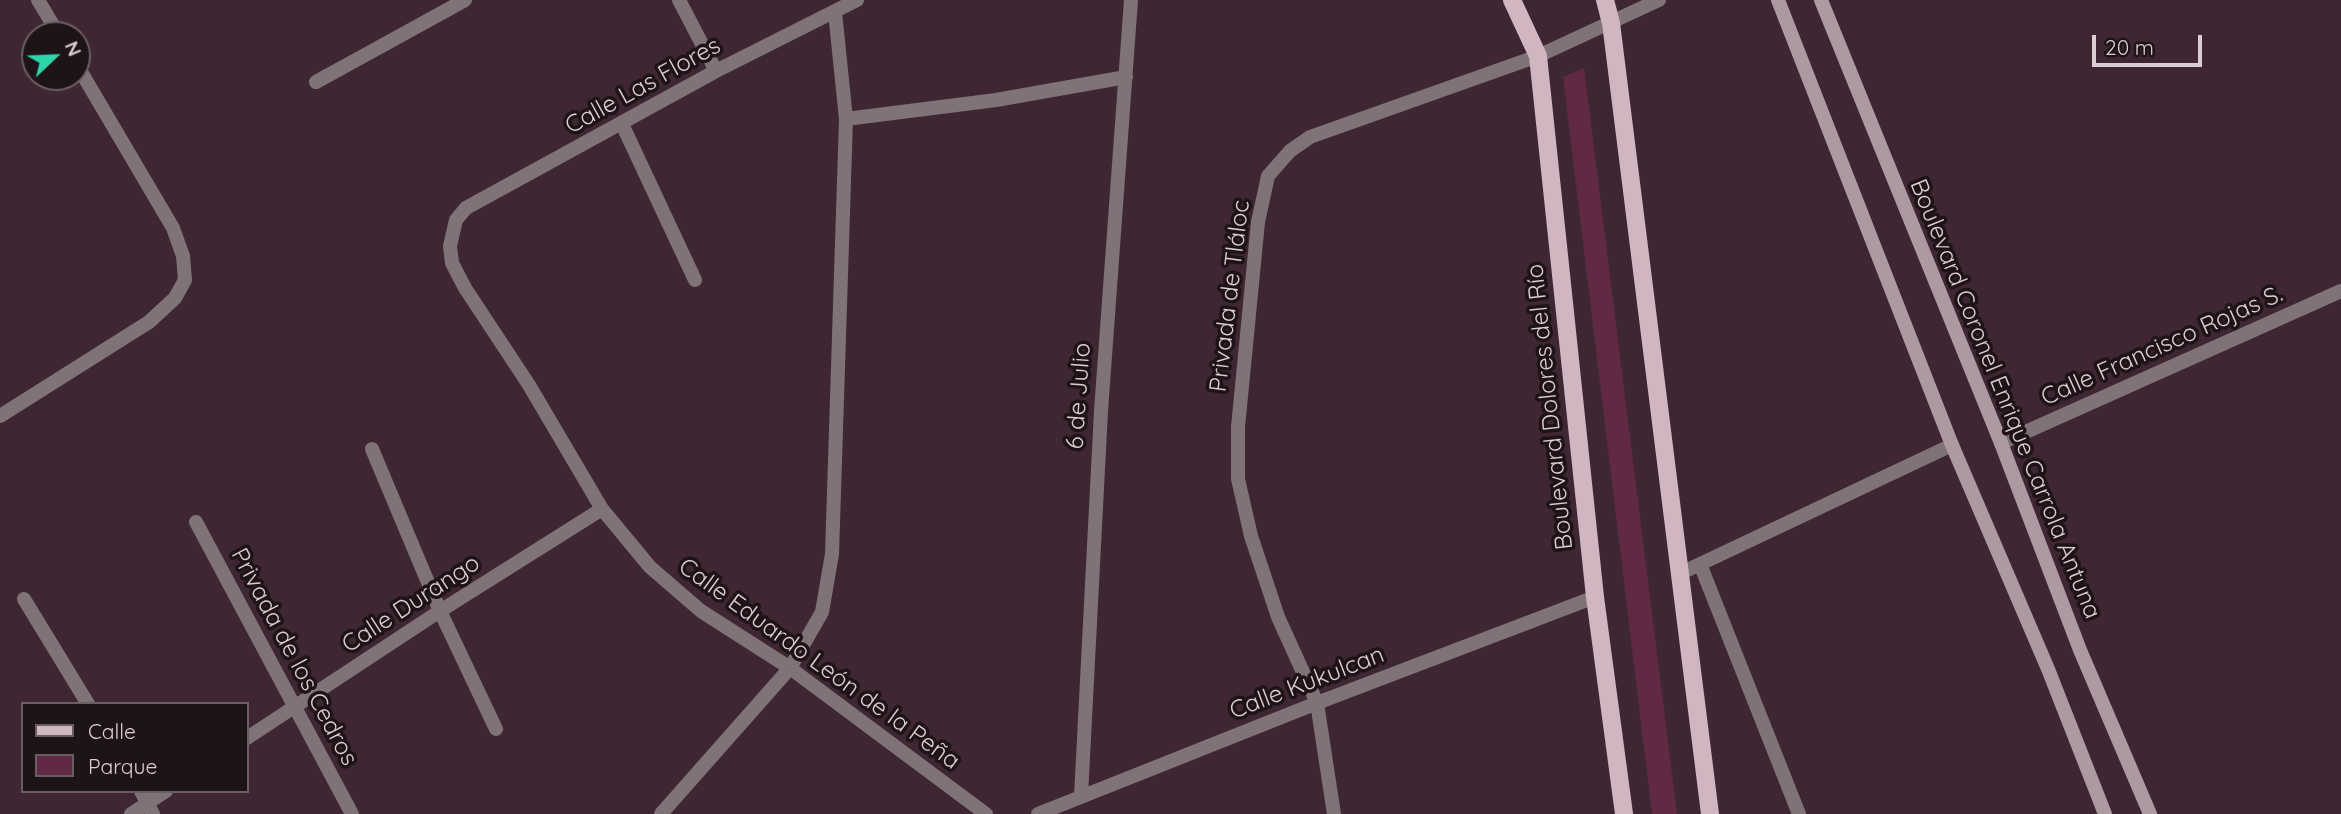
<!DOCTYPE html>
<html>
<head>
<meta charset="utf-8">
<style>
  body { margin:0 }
  #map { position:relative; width:2341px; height:814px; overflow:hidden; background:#3e2732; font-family:Quicksand,sans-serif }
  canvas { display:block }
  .legend { position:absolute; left:21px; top:702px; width:228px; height:91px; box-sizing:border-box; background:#1e1418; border:2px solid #6a5e63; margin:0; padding:9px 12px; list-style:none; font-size:21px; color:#dccdd3 }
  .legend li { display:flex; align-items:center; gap:14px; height:35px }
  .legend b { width:35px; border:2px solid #6a5e63 }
  .north { position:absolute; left:21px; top:21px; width:70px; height:70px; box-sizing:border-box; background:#1e1418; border:2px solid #6a5e63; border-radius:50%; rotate:67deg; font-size:19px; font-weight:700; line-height:28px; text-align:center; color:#dccdd3 }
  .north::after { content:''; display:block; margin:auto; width:24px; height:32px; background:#2ed4aa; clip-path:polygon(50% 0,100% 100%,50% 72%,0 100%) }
  .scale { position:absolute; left:2092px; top:35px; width:110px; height:32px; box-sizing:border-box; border:4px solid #dccdd3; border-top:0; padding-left:9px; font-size:21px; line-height:24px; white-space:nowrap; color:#dccdd3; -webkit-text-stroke:5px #1e1418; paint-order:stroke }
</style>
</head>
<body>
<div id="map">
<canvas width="2341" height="814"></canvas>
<ul class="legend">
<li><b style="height:9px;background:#cfb6c1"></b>Calle</li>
<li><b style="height:19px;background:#602a45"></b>Parque</li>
</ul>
<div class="north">N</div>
<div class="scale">20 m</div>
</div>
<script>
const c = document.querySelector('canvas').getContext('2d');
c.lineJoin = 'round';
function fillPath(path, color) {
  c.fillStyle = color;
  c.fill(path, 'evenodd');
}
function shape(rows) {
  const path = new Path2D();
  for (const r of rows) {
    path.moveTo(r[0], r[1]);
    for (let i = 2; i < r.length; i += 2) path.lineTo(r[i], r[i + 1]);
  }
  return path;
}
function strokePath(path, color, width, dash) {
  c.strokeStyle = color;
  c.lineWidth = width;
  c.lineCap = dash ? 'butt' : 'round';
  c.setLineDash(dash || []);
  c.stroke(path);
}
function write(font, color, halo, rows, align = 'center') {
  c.font = font + ' Quicksand,sans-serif';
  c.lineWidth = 7;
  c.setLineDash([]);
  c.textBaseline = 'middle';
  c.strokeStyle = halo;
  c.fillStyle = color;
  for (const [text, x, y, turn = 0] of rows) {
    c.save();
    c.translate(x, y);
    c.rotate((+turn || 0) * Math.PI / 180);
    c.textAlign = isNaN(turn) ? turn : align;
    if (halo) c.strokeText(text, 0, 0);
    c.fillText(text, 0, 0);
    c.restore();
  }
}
fillPath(shape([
  [1584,68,1677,814,1652,814,1563,77]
]), '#602a45');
strokePath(shape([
  [38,0,59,35],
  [679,0,716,71],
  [857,0,716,71,466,208,456,220,450,246,452,263,465,288,529,385,602,509,650,567,701,611,790,668,986,814],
  [316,82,465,0],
  [846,119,996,100,1126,77],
  [622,124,695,280],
  [0,416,149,322,175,298,185,280,183,256,173,228,77,65],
  [372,449,440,611,496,729],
  [196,522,352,814],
  [1700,564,1799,814],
  [1679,574,1952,445],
  [24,599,88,704],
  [247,738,440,611,602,509],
  [141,791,153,814],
  [1081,796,1101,411,1131,0],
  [131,814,166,791],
  [661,814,790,668,822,612,832,554,846,119,835,12],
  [1038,814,1317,703,1595,597],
  [1334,814,1317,703,1278,617,1251,536,1238,479,1238,427,1258,222,1268,176,1290,151,1310,137,1538,56,1659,0]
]), '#7f7378', 14);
strokePath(shape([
  [2001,443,2341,291]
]), '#7f7378', 14);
strokePath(shape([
  [1778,0,1952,445,2048,669,2105,814],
  [1821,0,2001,443,2080,650,2150,814]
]), '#ac99a1', 14);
strokePath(shape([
  [1512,0,1538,56,1595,597,1624,814],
  [1605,0,1611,23,1710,814]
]), '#cfb6c1', 18);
write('24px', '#dccdd3', '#1e1418', [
  ["Calle Las Flores",643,86,-29],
  ["Privada de Tláloc",1230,296,-83],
  ["Calle Francisco Rojas S.",2162,346,-24],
  ["6 de Julio",1079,396,-86],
  ["Boulevard Coronel Enrique Carrola Antuna",2005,399,68],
  ["Boulevard Dolores del Río",1550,407,-96],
  ["Calle Durango",411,604,-33],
  ["Privada de los Cedros",294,657,62],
  ["Calle Eduardo León de la Peña",819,664,36],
  ["Calle Kukulcan",1307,683,-21]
]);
</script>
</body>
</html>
